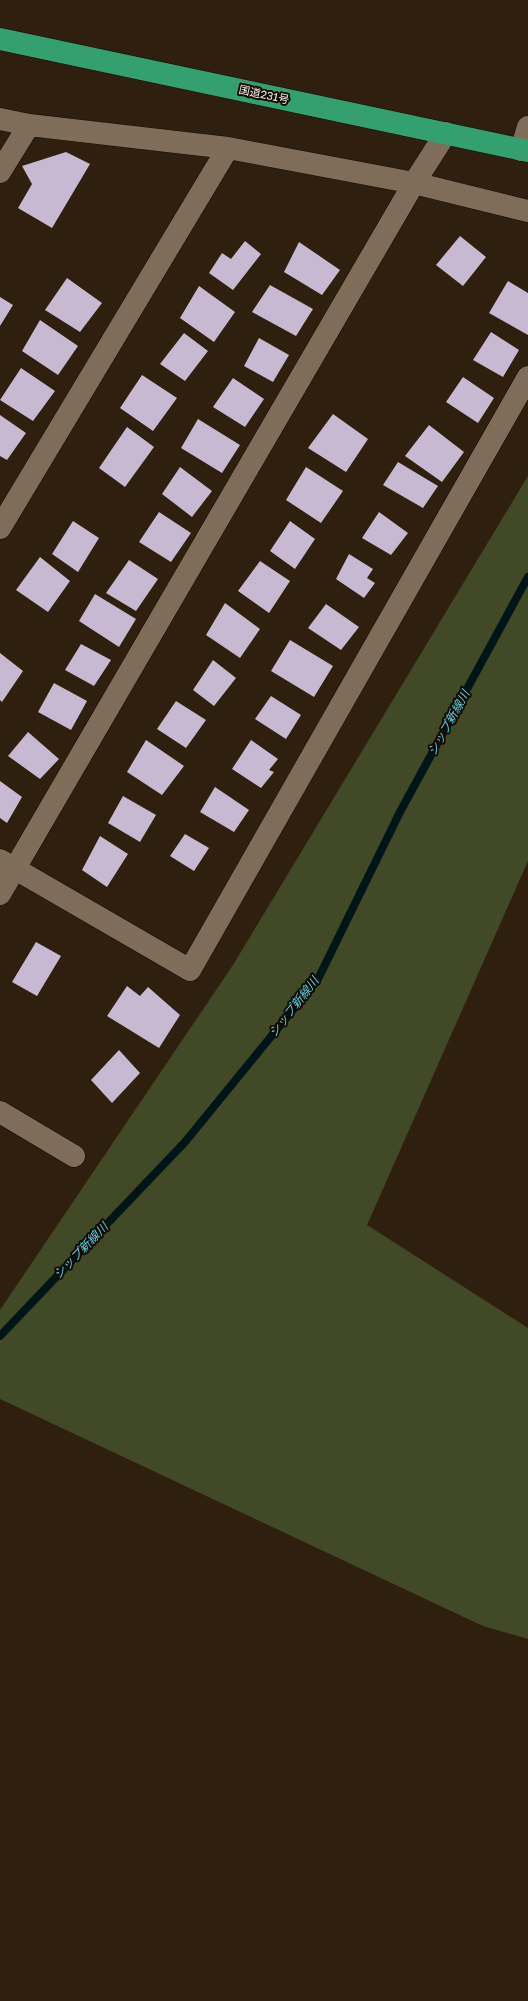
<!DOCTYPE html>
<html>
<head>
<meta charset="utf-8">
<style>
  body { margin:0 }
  canvas { display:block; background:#2e1f0e }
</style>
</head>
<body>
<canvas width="528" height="2001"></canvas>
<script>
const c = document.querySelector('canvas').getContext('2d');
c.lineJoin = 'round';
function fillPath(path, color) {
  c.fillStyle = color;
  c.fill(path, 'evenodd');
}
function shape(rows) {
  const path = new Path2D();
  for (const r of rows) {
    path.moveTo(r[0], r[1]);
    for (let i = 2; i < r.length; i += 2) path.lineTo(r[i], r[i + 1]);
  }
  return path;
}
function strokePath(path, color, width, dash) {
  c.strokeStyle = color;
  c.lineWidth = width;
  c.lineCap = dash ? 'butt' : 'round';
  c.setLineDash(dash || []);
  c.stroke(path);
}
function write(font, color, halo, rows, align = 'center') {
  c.font = font + ' "Golos Text","Noto Sans JP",sans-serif';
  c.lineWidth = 4;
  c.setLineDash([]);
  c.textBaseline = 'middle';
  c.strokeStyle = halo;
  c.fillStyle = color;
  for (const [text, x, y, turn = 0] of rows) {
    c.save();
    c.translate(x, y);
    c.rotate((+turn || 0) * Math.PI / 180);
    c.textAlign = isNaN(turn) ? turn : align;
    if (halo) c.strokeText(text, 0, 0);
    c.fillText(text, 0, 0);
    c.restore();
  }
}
fillPath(shape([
  [528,476,528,861,367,1225,528,1328,528,1639,483,1626,0,1399,0,1310,233,965]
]), '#424927');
strokePath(shape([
  [0,1336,185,1142,318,979,400,812,528,577]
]), '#001518', 8);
fillPath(shape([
  [66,152,90,164,52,228,18,208,32,184,22,166],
  [460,236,486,257,463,286,436,265],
  [245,241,261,254,233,290,209,273,222,253,231,259],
  [299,242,340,270,322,295,284,272],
  [67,278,102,303,80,332,45,310],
  [508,281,528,293,528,335,489,313],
  [270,285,313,309,296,336,252,312],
  [199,286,235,312,214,342,180,318],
  [0,297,13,305,0,326],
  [40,320,78,346,58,375,22,351],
  [491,332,519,350,503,377,473,360],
  [184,333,208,351,185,381,160,364],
  [259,338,289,355,273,382,244,366],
  [21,368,55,391,33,421,0,400],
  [142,375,177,398,153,431,120,408],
  [463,377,494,398,478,423,446,402],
  [233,378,264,399,245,427,213,407],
  [333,414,368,439,346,472,308,448],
  [0,415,26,433,7,460,0,456],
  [198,419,240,445,222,473,181,448],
  [429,425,464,452,442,482,405,456],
  [127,427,154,447,125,487,99,468],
  [398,462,438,486,423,508,383,485],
  [180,467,212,491,192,517,162,494],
  [306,467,343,491,321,523,286,500],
  [159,512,191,533,171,562,139,542],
  [379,512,408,533,391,555,362,538],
  [73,521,99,538,78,572,52,554],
  [290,521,315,539,295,569,270,551],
  [349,554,373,569,367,578,375,583,364,598,336,579],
  [40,557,70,581,48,612,16,590],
  [129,560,158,579,136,611,106,593],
  [260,561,290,581,269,613,238,591],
  [95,594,136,619,119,647,79,621],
  [225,603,260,629,240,658,206,635],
  [326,604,359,627,341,650,308,628],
  [290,640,333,666,314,697,271,671],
  [81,644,111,660,94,686,65,670],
  [0,653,23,671,2,702,0,700],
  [213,660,236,678,214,706,193,690],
  [54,683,87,701,71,730,38,712],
  [271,696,301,715,286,739,255,719],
  [176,701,206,720,186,748,157,729],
  [28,732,59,759,40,779,8,756],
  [146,740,184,766,162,795,127,772],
  [251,740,278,759,269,770,274,772,261,788,232,769],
  [0,781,22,797,7,823,0,818],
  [215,787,249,810,234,832,200,812],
  [123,796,156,815,140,842,108,823],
  [185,834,209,848,194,871,170,856],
  [100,836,128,854,107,887,82,870],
  [36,942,61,956,37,996,12,982],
  [127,986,140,996,148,987,180,1015,159,1048,107,1016],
  [119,1050,140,1073,112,1103,91,1080]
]), '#c7b9d1');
const street = shape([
  [0,119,29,125,228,148,414,183,528,211],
  [521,150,528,127],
  [0,172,29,125],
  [0,528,228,148],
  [0,860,190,970,528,377],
  [0,894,414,183,446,133],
  [0,1112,74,1156]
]);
const highway = shape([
  [0,39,528,151]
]);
strokePath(street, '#160800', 23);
strokePath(highway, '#160800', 23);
strokePath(street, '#7f6d5a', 22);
strokePath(highway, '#35a06f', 22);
write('11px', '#fcf1e7', '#110a04', [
  ["国道231号",264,95,12]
]);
write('italic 12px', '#5cd4e4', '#110a04', [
  ["シップ新線川",449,723,-61],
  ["シップ新線川",294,1007,-52],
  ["シップ新線川",81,1251,-46]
]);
</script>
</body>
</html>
